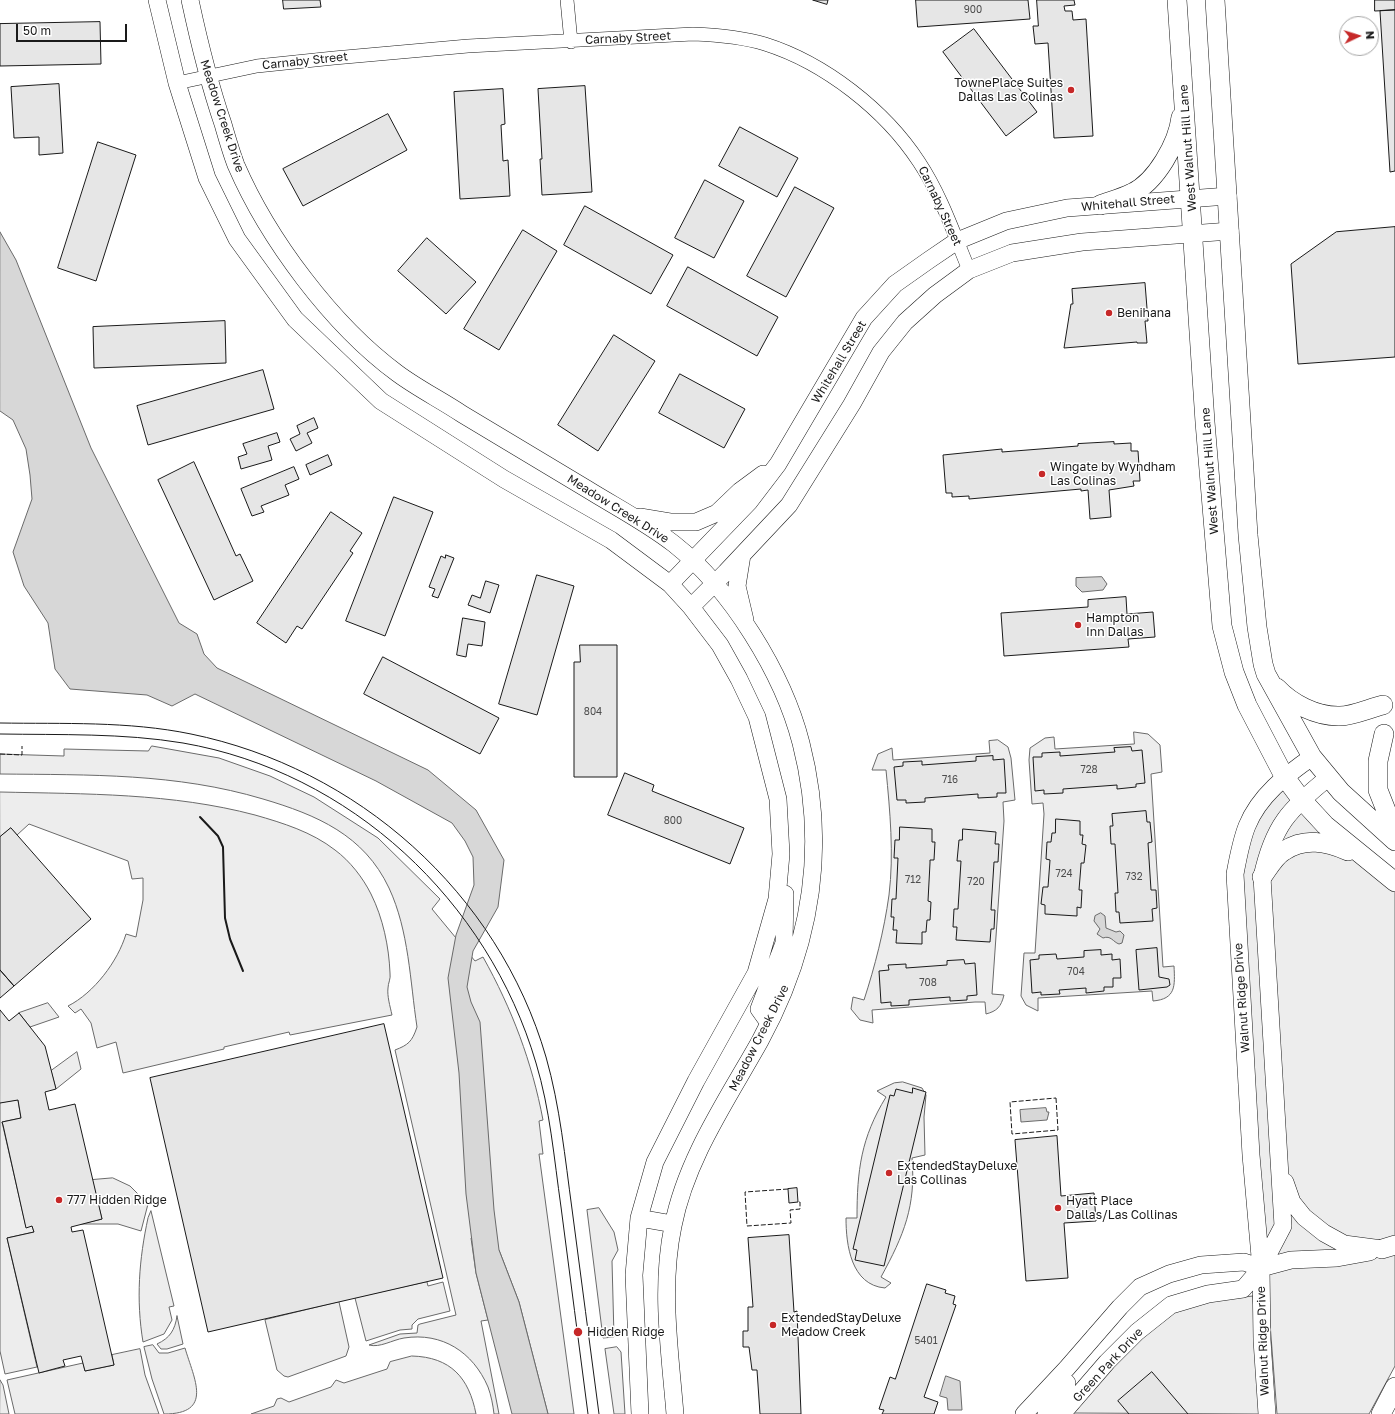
<!DOCTYPE html>
<style>
body{margin:0}
#map{position:relative;width:1395px;height:1414px;overflow:hidden;background:#fff;font-family:"Golos Text",sans-serif}
canvas{display:block}
.north{position:absolute;left:1339px;top:16px;width:40px;height:40px;box-sizing:border-box;background:#fff;border:1px solid #a3a3a3;border-radius:50%;rotate:86deg;font-size:11px;font-weight:700;line-height:16px;text-align:center;color:#1a1a1a}
.north::after{content:'';display:block;margin:auto;width:14px;height:18px;background:#c62828;clip-path:polygon(50% 0,100% 100%,50% 72%,0 100%)}
.scale{position:absolute;left:16px;top:24px;width:111px;height:18px;box-sizing:border-box;border:2px solid #1a1a1a;border-top:0;padding-left:5px;font-size:12px;line-height:14px;white-space:nowrap;color:#1a1a1a;-webkit-text-stroke:3px #fff;paint-order:stroke}
</style>
<div id="map">
<canvas width="1395" height="1414"></canvas>
<div class="north">N</div>
<div class="scale">50 m</div>
</div>
<script>
const ctx = document.querySelector('canvas').getContext('2d');
ctx.lineJoin = 'round';
function fill(path, color) { ctx.fillStyle = color; ctx.fill(path, 'evenodd'); }
function strokePath(path, color, width, dash) { ctx.strokeStyle = color; ctx.lineWidth = width; ctx.lineCap = dash ? 'butt' : 'round'; ctx.setLineDash(dash || []); ctx.stroke(path); }
function write(font, color, halo, rows, align = 'center') {
  ctx.font = font + ' "Golos Text",sans-serif'; ctx.lineWidth = 3; ctx.setLineDash([]); ctx.textBaseline = 'middle'; ctx.strokeStyle = halo; ctx.fillStyle = color; for (const [text, x, y, turn = 0] of rows) {
    ctx.save(); ctx.translate(x, y); ctx.rotate((+turn || 0) * Math.PI / 180); ctx.textAlign = isNaN(turn) ? turn : align; if (halo) ctx.strokeText(text, 0, 0); ctx.fillText(text, 0, 0); ctx.restore();
  }
}
const green = new Path2D(`
 M 1134,732 L 1148,734 L 1160,745 L 1162,772 L 1151,774 L 1163,967 L 1174,966 C 1175,986 1176,999 1153,1001 L 1152,991 L 1038,998 L 1038,1011 L 1026,1005 L 1021,996 L 1024,953 L 1035,953 L 1044,814 L 1043,803 L 1032,804 L 1029,760 L 1030,748 L 1045,738 L 1054,737 L 1055,749 L 1134,744 Z
 M 998,740 L 1008,747 L 1011,758 L 1015,800 L 1003,802 L 1004,821 L 992,994 L 1004,995 C 1001,1007 997,1011 986,1014 L 985,1002 L 975,1002 L 872,1010 L 873,1023 L 860,1020 L 851,1009 L 853,997 L 864,1000 C 875,966 884,931 889,895 C 894,854 890,811 886,770 L 872,770 L 878,754 L 892,748 L 893,760 L 990,753 L 989,741 Z
 M 152,746 L 219,758 L 270,776 L 314,797 L 378,838 L 440,899 L 432,909 L 475,961 L 483,957 C 512,1009 532,1062 543,1120 L 539,1121 L 543,1154 L 539,1154 L 574,1414 L 548,1414 L 519,1302 L 499,1250 L 471,1238 L 476,1273 L 488,1320 L 481,1321 L 499,1414 L 494,1414 C 493,1405 491,1395 488,1387 C 473,1352 442,1332 404,1338 C 392,1340 380,1348 369,1345 L 400,1334 L 417,1333 L 418,1325 L 420,1324 L 456,1315 L 395,1050 C 408,1045 412,1042 417,1027 C 410,981 409,931 389,888 C 364,835 317,815 263,799 C 176,773 90,775 0,774 L 0,754 L 64,756 L 64,749 L 148,751 Z
 M 1284,782 L 1395,884 L 1395,1366 L 1369,1414 L 1277,1414 L 1236,883 L 1253,824 Z
 M 0,792 C 86,794 172,793 255,815 C 283,823 312,832 335,850 C 350,861 363,878 371,894 C 383,918 389,947 390,973 C 391,979 388,983 388,988 C 387,996 390,1006 392,1015 L 290,1035 L 289,1032 L 224,1047 L 224,1049 L 123,1073 L 116,1042 L 97,1048 L 91,1023 L 81,1009 L 75,1013 L 68,1006 C 94,993 118,961 126,934 L 136,937 L 143,900 L 143,878 L 132,879 L 128,861 L 29,824 L 17,835 L 11,828 L 0,837 Z
 M 48,1003 L 59,1017 L 30,1027 L 19,1013 Z
 M 77,1052 L 81,1069 L 56,1089 L 51,1071 Z
 M 903,1082 L 922,1088 L 926,1095 L 924,1117 L 925,1155 L 912,1158 C 916,1206 904,1235 881,1277 L 891,1283 L 885,1288 C 851,1285 846,1245 846,1218 L 857,1218 C 857,1170 861,1138 886,1097 L 877,1091 L 894,1083 Z
 M 18,1100 L 21,1118 L 2,1122 L 26,1227 L 32,1226 L 34,1232 L 7,1238 L 37,1367 L 5,1374 L 0,1351 L 0,1103 Z
 M 113,1178 L 130,1186 L 148,1204 L 141,1231 L 118,1224 L 81,1224 L 102,1219 L 92,1180 Z
 M 599,1208 L 614,1232 L 618,1250 L 612,1261 L 614,1337 L 603,1338 L 587,1210 Z
 M 151,1211 L 174,1306 L 169,1307 L 172,1320 L 164,1334 L 143,1342 C 136,1300 139,1259 148,1218 Z
 M 427,1282 L 428,1286 L 443,1282 L 450,1311 L 418,1319 L 412,1325 L 412,1329 L 400,1330 L 366,1341 L 355,1298 Z
 M 1253,1296 L 1260,1414 L 1074,1413 C 1101,1381 1138,1330 1175,1311 C 1195,1301 1230,1299 1253,1296 Z
 M 339,1302 L 349,1347 L 346,1356 L 288,1377 L 284,1376 L 277,1370 L 265,1320 Z
 M 177,1316 L 183,1344 L 167,1349 L 161,1349 L 157,1344 C 170,1338 175,1330 177,1316 Z
 M 153,1345 L 159,1353 L 168,1353 L 185,1348 C 194,1379 214,1414 164,1414 L 152,1379 L 144,1347 Z
 M 617,1347 L 621,1352 L 625,1414 L 614,1414 L 605,1349 Z
 M 140,1349 L 145,1375 L 159,1414 L 15,1414 L 7,1380 L 83,1363 L 85,1371 L 114,1365 L 112,1355 Z
 M 412,1356 C 451,1357 469,1378 476,1414 L 251,1414 L 274,1406 L 277,1399 L 281,1398 L 289,1402 L 331,1387 L 336,1380 L 344,1383 L 387,1369 L 390,1362 Z
 M 0,1380 L 3,1385 L 9,1414 L 0,1414 Z`);
const water = new Path2D(`
 M 0,232 L 16,260 L 91,448 L 179,623 L 197,634 L 204,654 L 217,668 L 428,770 L 476,810 L 504,860 L 498,907 L 473,951 L 467,987 L 471,1002 L 480,1022 L 494,1210 L 499,1250 L 519,1302 L 548,1414 L 512,1414 L 476,1273 L 466,1194 L 459,1073 L 448,978 L 456,935 L 474,885 L 473,857 L 465,841 L 452,823 L 376,781 L 195,694 L 172,706 L 147,695 L 70,689 L 55,669 L 48,623 L 24,586 L 13,552 L 32,499 L 30,475 L 26,449 L 13,420 L 0,411 Z
 M 1102,577 L 1107,584 L 1103,590 L 1082,592 L 1076,586 L 1076,578 Z
 M 1101,913 L 1105,916 L 1106,928 L 1116,932 L 1120,931 L 1124,935 L 1122,943 L 1119,944 C 1113,942 1111,935 1103,938 L 1097,934 L 1100,929 L 1094,921 L 1095,916 Z
 M 1046,1108 L 1047,1112 L 1049,1112 L 1047,1120 L 1021,1122 L 1020,1110 Z
 M 946,1376 L 960,1381 L 962,1410 L 948,1410 L 947,1398 L 940,1396 Z`);
const building = new Path2D(`
 M 283,0 L 320,0 L 321,7 L 284,9 Z
 M 813,0 L 828,0 L 827,4 Z
 M 916,0 L 1028,0 L 1030,19 L 918,27 Z
 M 1037,0 L 1074,0 L 1075,5 L 1064,6 L 1065,11 L 1072,11 L 1073,20 L 1086,19 L 1093,136 L 1054,138 L 1048,43 L 1035,44 L 1033,26 L 1038,26 Z
 M 1375,0 L 1395,0 L 1395,10 L 1375,11 Z
 M 1395,10 L 1395,171 L 1390,172 L 1380,11 Z
 M 100,22 L 101,64 L 0,66 L 0,24 Z
 M 974,29 L 1037,112 L 1006,136 L 943,52 Z
 M 59,84 L 63,153 L 39,155 L 39,137 L 14,138 L 11,87 Z
 M 585,86 L 592,192 L 542,195 L 540,159 L 542,159 L 538,89 Z
 M 503,89 L 505,124 L 501,125 L 503,161 L 508,160 L 510,196 L 460,199 L 454,92 Z
 M 388,114 L 407,150 L 303,206 L 283,169 Z
 M 740,127 L 798,158 L 777,197 L 719,166 Z
 M 98,142 L 136,155 L 96,281 L 58,268 Z
 M 705,180 L 744,201 L 714,258 L 675,238 Z
 M 795,187 L 834,208 L 786,297 L 747,276 Z
 M 585,206 L 673,255 L 651,294 L 564,245 Z
 M 1395,227 L 1395,357 L 1298,364 L 1291,264 L 1336,232 Z
 M 523,230 L 557,251 L 499,350 L 464,329 Z
 M 427,238 L 476,282 L 446,314 L 398,271 Z
 M 688,267 L 778,317 L 757,356 L 667,306 Z
 M 1145,283 L 1148,321 L 1145,321 L 1147,343 L 1137,343 L 1137,342 L 1064,348 L 1071,304 L 1073,304 L 1072,289 Z
 M 225,321 L 226,363 L 94,368 L 93,327 Z
 M 614,335 L 655,361 L 598,451 L 558,425 Z
 M 263,370 L 274,409 L 148,445 L 137,406 Z
 M 680,374 L 745,409 L 724,448 L 659,413 Z
 M 314,418 L 318,428 L 307,433 L 312,443 L 296,451 L 290,439 L 300,434 L 297,426 Z
 M 277,433 L 280,442 L 268,446 L 272,460 L 241,469 L 238,457 L 247,454 L 243,444 Z
 M 1114,442 L 1114,444 L 1131,443 L 1131,451 L 1138,451 L 1140,481 L 1133,481 L 1134,486 L 1109,490 L 1111,517 L 1090,519 L 1088,490 L 1081,491 L 1081,489 L 969,499 L 969,496 L 952,497 L 952,493 L 946,493 L 943,455 L 1002,449 L 1002,452 L 1078,446 L 1078,444 Z
 M 328,455 L 332,465 L 310,475 L 306,465 Z
 M 194,462 L 236,556 L 240,554 L 253,581 L 214,600 L 158,480 Z
 M 294,467 L 299,479 L 285,485 L 289,495 L 261,506 L 264,512 L 252,516 L 241,489 Z
 M 394,497 L 433,512 L 385,636 L 346,621 Z
 M 331,512 L 362,533 L 350,551 L 353,553 L 302,629 L 297,626 L 286,643 L 257,623 Z
 M 446,555 L 454,558 L 438,598 L 432,596 L 435,589 L 429,587 L 441,556 L 445,558 Z
 M 537,575 L 574,586 L 537,715 L 499,704 Z
 M 486,581 L 499,585 L 490,613 L 468,605 L 472,595 L 480,598 Z
 M 1126,597 L 1127,614 L 1153,612 L 1155,637 L 1128,639 L 1129,647 L 1004,656 L 1001,613 L 1088,607 L 1088,600 Z
 M 463,618 L 485,622 L 482,646 L 468,644 L 466,657 L 457,655 Z
 M 580,645 L 617,645 L 617,777 L 574,777 L 574,662 L 580,662 Z
 M 383,657 L 499,718 L 480,754 L 364,694 Z
 M 1131,747 L 1132,751 L 1142,750 L 1145,783 L 1136,784 L 1136,787 L 1117,789 L 1117,785 L 1063,789 L 1063,793 L 1044,794 L 1044,790 L 1035,791 L 1033,757 L 1042,757 L 1042,753 L 1060,752 L 1060,756 L 1115,752 L 1114,748 Z
 M 993,756 L 993,760 L 1004,759 L 1006,793 L 997,793 L 997,797 L 978,798 L 978,794 L 925,798 L 925,802 L 906,803 L 906,800 L 897,800 L 894,767 L 903,766 L 903,762 L 922,761 L 922,765 L 976,761 L 976,757 Z
 M 625,773 L 654,785 L 652,791 L 744,828 L 730,864 L 608,815 Z
 M 1146,811 L 1147,822 L 1150,822 L 1152,842 L 1148,843 L 1151,890 L 1156,890 L 1157,908 L 1152,909 L 1153,921 L 1120,923 L 1119,912 L 1116,912 L 1115,893 L 1118,893 L 1115,844 L 1111,844 L 1110,826 L 1113,826 L 1112,814 Z
 M 1056,819 L 1080,821 L 1080,835 L 1083,835 L 1082,844 L 1086,845 L 1084,863 L 1081,863 L 1081,865 L 1079,890 L 1082,890 L 1081,908 L 1077,907 L 1077,916 L 1045,914 L 1045,905 L 1041,904 L 1043,887 L 1048,887 L 1050,860 L 1046,859 L 1047,842 L 1051,842 L 1052,833 L 1055,833 Z
 M 900,827 L 932,829 L 932,842 L 935,842 L 934,860 L 930,860 L 930,863 L 928,901 L 931,902 L 930,920 L 927,920 L 926,932 L 922,932 L 922,944 L 896,943 L 897,930 L 893,930 L 894,917 L 891,917 L 892,899 L 896,899 L 898,858 L 894,858 L 895,840 L 899,840 Z
 M 11,828 L 91,919 L 14,986 L 0,970 L 0,837 Z
 M 963,829 L 996,832 L 995,844 L 999,844 L 998,862 L 994,862 L 991,910 L 995,910 L 994,929 L 991,929 L 990,942 L 956,940 L 957,927 L 953,927 L 954,909 L 958,909 L 961,861 L 957,861 L 959,840 L 962,840 Z
 M 1157,948 L 1159,977 L 1169,979 L 1170,985 L 1167,987 L 1139,990 L 1136,950 Z
 M 1101,950 L 1101,955 L 1112,954 L 1112,960 L 1120,959 L 1121,978 L 1113,978 L 1113,987 L 1104,987 L 1104,991 L 1086,993 L 1086,988 L 1059,990 L 1060,994 L 1041,995 L 1041,992 L 1032,993 L 1030,960 L 1039,959 L 1039,955 L 1056,954 L 1057,959 L 1084,957 L 1084,951 Z
 M 964,960 L 965,964 L 975,963 L 977,995 L 967,996 L 967,1000 L 950,1001 L 950,997 L 909,1000 L 909,1005 L 891,1006 L 891,1002 L 881,1003 L 879,971 L 889,970 L 888,965 L 906,964 L 906,968 L 947,965 L 947,961 Z
 M 0,970 L 14,986 L 0,998 Z
 M 0,1010 L 9,1021 L 19,1013 L 45,1046 L 56,1089 L 45,1092 L 49,1110 L 75,1104 L 102,1219 L 71,1227 L 72,1232 L 83,1230 L 114,1365 L 85,1371 L 81,1356 L 63,1360 L 65,1366 L 39,1373 L 7,1238 L 34,1232 L 32,1226 L 26,1228 L 3,1125 L 2,1122 L 21,1118 L 18,1100 L 0,1103 Z
 M 384,1024 L 443,1278 L 208,1332 L 150,1078 Z
 M 913,1088 L 926,1092 L 884,1266 L 855,1260 L 857,1250 L 853,1249 L 890,1095 L 894,1096 L 896,1089 L 912,1093 Z
 M 1057,1136 L 1061,1196 L 1094,1193 L 1096,1221 L 1064,1223 L 1068,1278 L 1026,1281 L 1015,1140 Z
 M 797,1188 L 798,1202 L 789,1203 L 788,1189 Z
 M 789,1235 L 794,1312 L 797,1311 L 801,1414 L 760,1414 L 757,1370 L 752,1370 L 749,1347 L 743,1347 L 743,1331 L 748,1331 L 748,1307 L 753,1307 L 748,1238 Z
 M 927,1284 L 946,1290 L 945,1293 L 955,1296 L 953,1304 L 956,1305 L 924,1397 L 938,1402 L 934,1414 L 882,1414 L 884,1410 L 879,1409 L 890,1377 L 895,1379 Z
 M 1152,1372 L 1188,1414 L 1129,1414 L 1118,1401 Z`);
const minor = new Path2D(`
 M 567,0 L 571,42
 M 177,83 L 257,66 L 334,58 L 468,46 L 693,34 C 718,35 742,37 765,44 C 825,63 885,110 919,162 C 941,195 954,234 969,270`);
const tertiary = new Path2D(`
 M 157,0 L 177,83 L 207,178 L 237,239 L 295,319 L 381,401 L 504,479 L 611,540 L 670,584 L 691,607 L 720,645 L 739,679 L 757,717 L 778,799 L 781,854 L 777,899 L 756,973 L 696,1081 L 655,1162 L 639,1218 L 634,1275 L 640,1414
 M 190,0 C 199,42 209,83 223,124 C 227,138 231,152 236,165 C 268,239 332,325 397,373 C 417,388 441,400 462,414 C 504,439 545,464 587,489 C 616,507 647,523 674,544 C 731,589 783,673 801,743 C 828,848 811,947 760,1041 C 727,1100 686,1159 673,1226 C 660,1288 670,1352 675,1414
 M 640,517 L 670,522 L 696,522 L 717,513 L 740,491 L 763,474
 M 742,555 L 737,586 L 745,620
 M 670,584 L 749,502 L 778,464 L 864,318 L 895,284 L 929,260 L 957,241 L 1006,221 L 1067,208 L 1228,196
 M 691,607 L 726,572 L 789,505 L 852,404 L 881,352 L 905,322 L 935,295 L 969,270 L 1012,253 L 1082,242 L 1230,231
 M 769,1023 L 759,1009 L 784,943 L 785,894
 M 1285,1182 L 1292,1202 L 1304,1217 L 1324,1233 L 1344,1244 L 1382,1249
 M 639,1218 L 673,1224
 M 1261,1268 L 1291,1260 L 1337,1258 L 1370,1252
 M 1024,1414 L 1067,1368 L 1120,1307 L 1140,1287 L 1169,1274 L 1201,1265 L 1244,1262 L 1261,1268
 M 1046,1414 L 1055,1397 L 1067,1383
 M 1062,1414 L 1107,1362 L 1137,1332 L 1171,1305 L 1208,1294 L 1243,1289 L 1261,1268 L 1283,1226 L 1262,877 C 1273,826 1289,809 1329,777
 M 1267,1414 L 1262,1340 L 1261,1268 L 1251,1155 L 1235,874 C 1238,858 1241,841 1247,826 C 1259,796 1286,775 1312,757`);
const secondary = new Path2D(`
 M 1177,0 L 1205,422 L 1222,626 L 1234,672 L 1247,705 L 1284,776 L 1301,799 L 1325,825 L 1395,882
 M 1215,0 L 1248,535 L 1257,627 L 1263,664 L 1266,674 L 1312,757 L 1341,792 L 1395,841
 M 1100,205 C 1111,201 1122,198 1132,193 C 1156,182 1178,143 1181,117
 M 1277,688 C 1292,704 1316,716 1338,716 C 1350,717 1370,708 1383,705
 M 1384,734 L 1378,761 L 1378,790 L 1395,833
 M 1262,877 C 1268,869 1275,856 1284,851 C 1305,837 1327,842 1348,851
 M 1382,1249 L 1395,1245
 M 1381,1414 L 1395,1387`);
const tram = new Path2D(`
 M 0,723 C 63,724 128,721 191,734 C 357,768 498,892 546,1057 C 560,1106 565,1158 572,1209 C 581,1277 590,1346 599,1414
 M 0,734 C 61,735 123,733 183,743 C 350,772 488,900 536,1063 C 550,1109 554,1158 561,1207 C 570,1276 579,1345 588,1414`);
const fence = new Path2D(`
 M 0,754 L 22,755 L 22,746
 M 1056,1098 L 1058,1130 L 1012,1134 L 1010,1102 Z
 M 788,1189 L 745,1192 L 747,1226 L 791,1223 L 790,1210 L 800,1209 L 800,1202 L 798,1202`);
const wall = new Path2D(`
 M 200,817 L 218,836 L 223,847 L 225,918 L 230,939 L 243,971`);
const markers = [
 [1071,90,4,"#c62828"],
 [1109,313,4,"#c62828"],
 [1042,474,4,"#c62828"],
 [1078,625,4,"#c62828"],
 [889,1173,4,"#c62828"],
 [59,1200,4,"#c62828"],
 [1058,1208,4,"#c62828"],
 [773,1325,4,"#c62828"],
 [578,1332,5,"#c62828"]
];
const numberNames = [
 ["900",973,10],
 ["804",593,712],
 ["728",1089,770],
 ["716",950,780],
 ["800",673,821],
 ["724",1064,874],
 ["732",1134,877],
 ["712",913,880],
 ["720",976,882],
 ["704",1076,972],
 ["708",928,983],
 ["5401",926,1341]
];
const streetNames = [
 ["Carnaby Street",628,38,-3],
 ["Carnaby Street",305,61,-6],
 ["Meadow Creek Drive",222,116,72],
 ["West Walnut Hill Lane",1188,148,-94],
 ["Whitehall Street",1128,203,-5],
 ["Carnaby Street",940,206,65],
 ["Whitehall Street",839,362,-59],
 ["West Walnut Hill Lane",1210,471,-94],
 ["Meadow Creek Drive",618,509,32],
 ["Walnut Ridge Drive",1242,998,-94],
 ["Meadow Creek Drive",759,1038,-63],
 ["Walnut Ridge Drive",1263,1341,-92],
 ["Green Park Drive",1108,1365,-47]
];
const poiNames = [
 ["TownePlace Suites",1063,83,"right"],
 ["Dallas Las Colinas",1063,97,"right"],
 ["Benihana",1117,313],
 ["Wingate by Wyndham",1050,467],
 ["Las Colinas",1050,481],
 ["Hampton",1086,618],
 ["Inn Dallas",1086,632],
 ["ExtendedStayDeluxe",897,1166],
 ["Las Collinas",897,1180],
 ["777 Hidden Ridge",67,1200],
 ["Hyatt Place",1066,1201],
 ["Dallas/Las Collinas",1066,1215],
 ["ExtendedStayDeluxe",781,1318],
 ["Meadow Creek",781,1332],
 ["Hidden Ridge",587,1332]
];
fill(green, '#ededed');
strokePath(green, '#6a6a6a', 1);
fill(water, '#d7d7d7');
strokePath(water, '#6a6a6a', 1);
fill(building, '#e6e6e6');
strokePath(building, '#1a1a1a', 1);
strokePath(minor, '#1a1a1a', 14);
strokePath(tertiary, '#1a1a1a', 18);
strokePath(secondary, '#1a1a1a', 20);
strokePath(minor, '#fff', 13);
strokePath(tertiary, '#fff', 17);
strokePath(secondary, '#fff', 19);
strokePath(tram, '#1a1a1a', 1);
strokePath(fence, '#1a1a1a', 1, [5, 2]);
strokePath(wall, '#1a1a1a', 2);
for (const [x, y, r, color] of markers) { const dot = new Path2D(); dot.arc(x, y, r, 0, 2 * Math.PI); ctx.fillStyle = color; ctx.fill(dot); strokePath(dot, '#fff', 1.5); }
write('10px', '#4d4d4d', null, numberNames);
write('12px', '#1a1a1a', '#fff', streetNames);
write('12px', '#1a1a1a', '#fff', poiNames, 'left');
</script>
